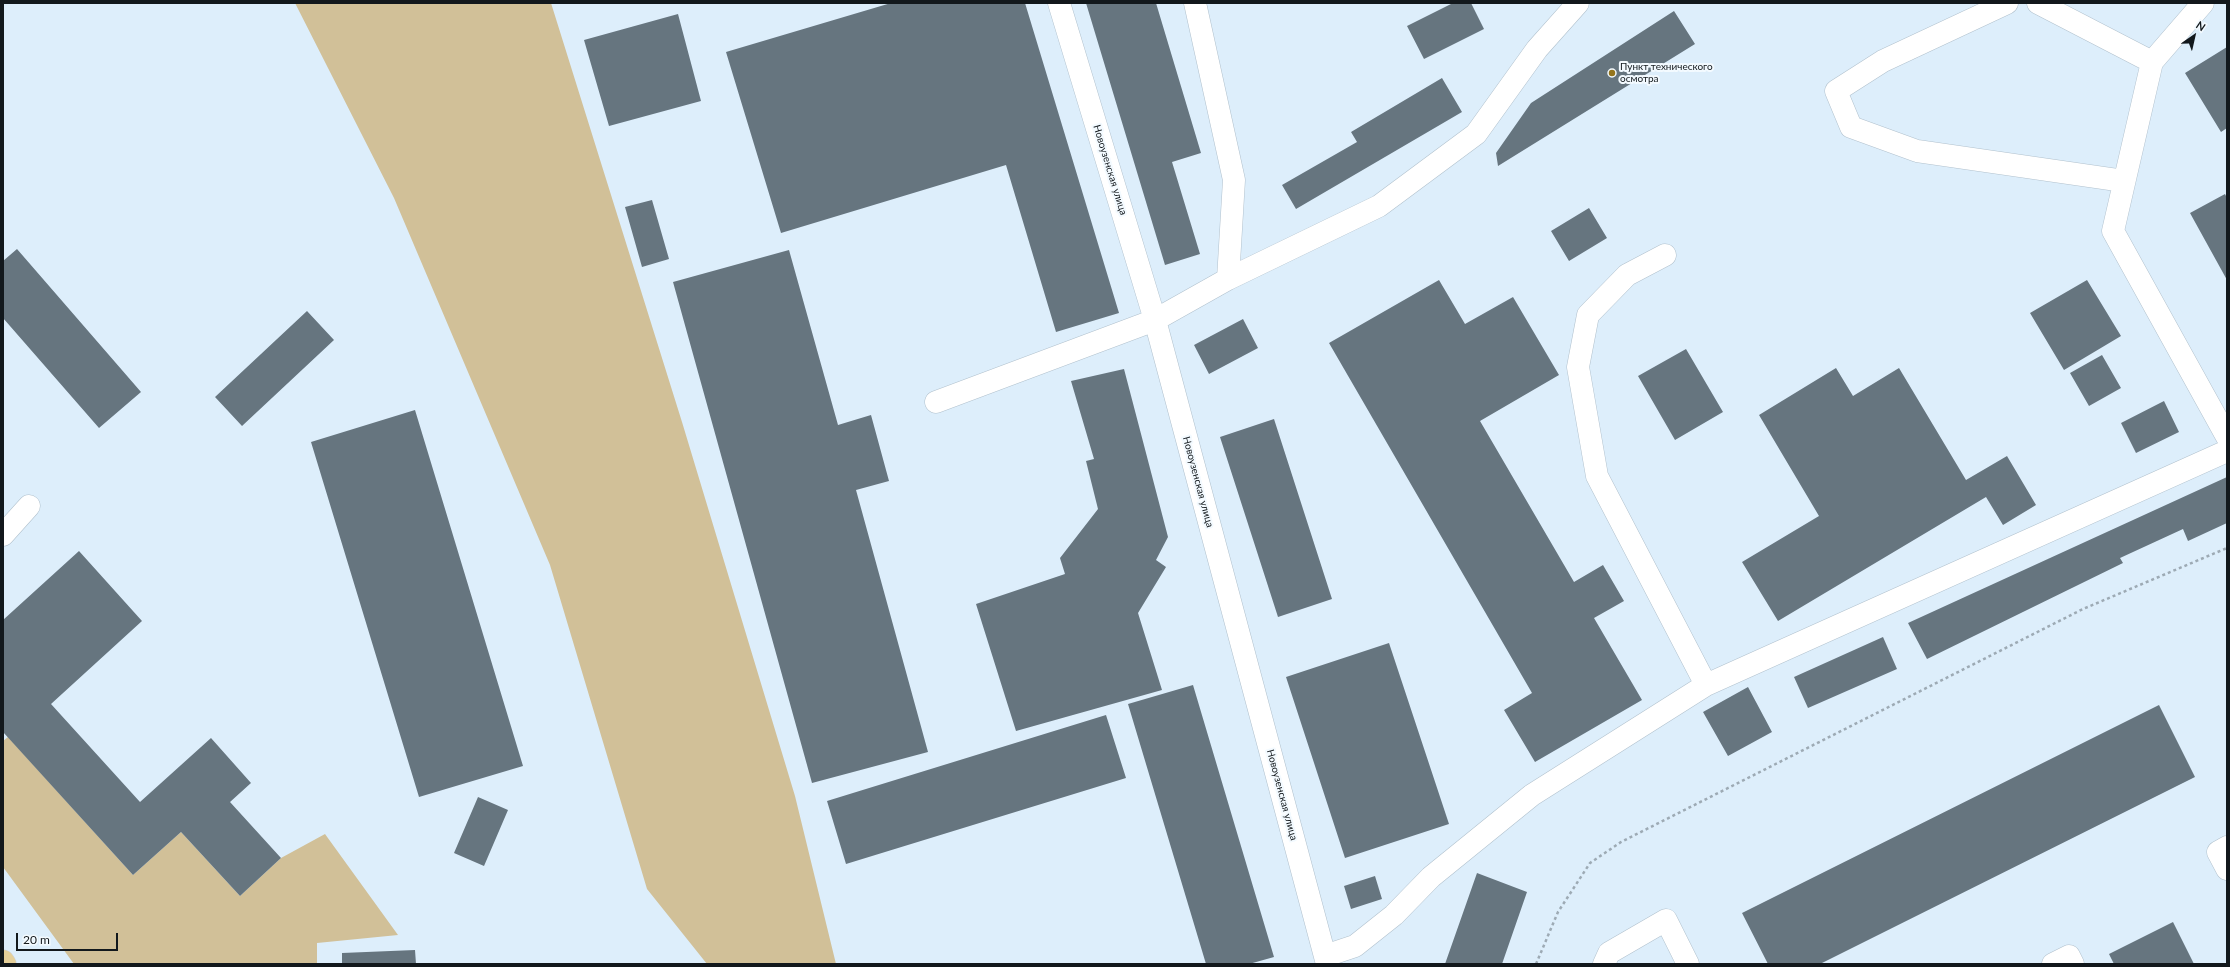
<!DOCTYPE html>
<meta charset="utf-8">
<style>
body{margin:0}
#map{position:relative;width:2230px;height:967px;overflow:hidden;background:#ddeefb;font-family:Lato,sans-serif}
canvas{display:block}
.frame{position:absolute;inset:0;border:4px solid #12181c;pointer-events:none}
.north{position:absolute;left:2174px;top:16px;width:40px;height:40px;-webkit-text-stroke:3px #f3faff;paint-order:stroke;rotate:34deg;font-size:11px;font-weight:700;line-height:16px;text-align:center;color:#12181c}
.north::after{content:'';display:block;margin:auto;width:14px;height:18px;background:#12181c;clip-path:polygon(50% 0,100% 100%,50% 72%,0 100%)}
.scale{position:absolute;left:16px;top:933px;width:102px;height:18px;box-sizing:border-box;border:2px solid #12181c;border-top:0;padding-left:5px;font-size:12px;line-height:14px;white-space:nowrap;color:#12181c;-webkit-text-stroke:3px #f3faff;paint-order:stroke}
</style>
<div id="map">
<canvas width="2230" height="967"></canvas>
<div class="frame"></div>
<div class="north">N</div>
<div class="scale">20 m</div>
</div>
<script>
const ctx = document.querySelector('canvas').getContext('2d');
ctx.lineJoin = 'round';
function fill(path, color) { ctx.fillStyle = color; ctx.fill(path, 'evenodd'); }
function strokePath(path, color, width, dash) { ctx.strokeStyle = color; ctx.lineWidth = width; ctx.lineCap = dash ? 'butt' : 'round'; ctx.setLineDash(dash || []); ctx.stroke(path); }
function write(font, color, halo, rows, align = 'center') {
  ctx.font = font + ' Lato,sans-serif'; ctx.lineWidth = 4; ctx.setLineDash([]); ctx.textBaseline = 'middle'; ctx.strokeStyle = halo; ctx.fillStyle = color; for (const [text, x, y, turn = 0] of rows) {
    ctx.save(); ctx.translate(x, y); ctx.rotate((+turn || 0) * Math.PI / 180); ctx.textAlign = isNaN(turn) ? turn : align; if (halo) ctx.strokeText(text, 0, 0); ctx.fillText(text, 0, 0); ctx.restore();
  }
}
const green = new Path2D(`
 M 295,3 L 551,3 L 682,422 L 795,796 L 836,964 L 707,964 L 647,889 L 550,565 L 394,198 Z
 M 8,737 L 133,875 L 181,832 L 240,896 L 281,858 L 325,834 L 398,935 L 317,943 L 317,964 L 74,964 L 3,867 L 3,741 Z`);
const building = new Path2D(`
 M 891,3 L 1025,3 L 1119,313 L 1056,332 L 1006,165 L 781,233 L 726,52 Z
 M 1086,3 L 1156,3 L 1201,153 L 1172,162 L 1200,254 L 1165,265 Z
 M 1453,3 L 1471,3 L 1484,29 L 1424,59 L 1407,26 Z
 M 1674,11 L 1695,44 L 1498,166 L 1496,153 L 1531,103 Z
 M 678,14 L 701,101 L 609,126 L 584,40 Z
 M 2227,47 L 2227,128 L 2221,132 L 2185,73 Z
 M 1442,78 L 1462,112 L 1296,209 L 1282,185 L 1357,142 L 1351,132 Z
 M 2225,194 L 2227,198 L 2227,280 L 2190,213 Z
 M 652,200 L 669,259 L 642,267 L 625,207 Z
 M 1589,208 L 1607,238 L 1569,261 L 1551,231 Z
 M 17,249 L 141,392 L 99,428 L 3,318 L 3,261 Z
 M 789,250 L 838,425 L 871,415 L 889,481 L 856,490 L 928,752 L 812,783 L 673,282 Z
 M 1439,280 L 1465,324 L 1513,297 L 1559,375 L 1480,421 L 1574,582 L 1603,565 L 1624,601 L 1594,618 L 1642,700 L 1535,762 L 1504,710 L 1532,693 L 1329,343 Z
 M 2087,280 L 2121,336 L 2064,370 L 2030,313 Z
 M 307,311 L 334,340 L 242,426 L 215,397 Z
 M 1243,319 L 1258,348 L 1209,374 L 1194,345 Z
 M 1686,349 L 1723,412 L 1675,440 L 1638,376 Z
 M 2102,355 L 2121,388 L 2089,406 L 2070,373 Z
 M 1836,368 L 1853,396 L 1899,368 L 1966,480 L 2007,456 L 2036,505 L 2003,525 L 1986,497 L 1778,621 L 1742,562 L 1819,516 L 1759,415 Z
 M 1124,369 L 1168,537 L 1156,560 L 1166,567 L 1138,613 L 1162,690 L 1016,731 L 976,604 L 1065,574 L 1060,558 L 1098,509 L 1086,461 L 1094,459 L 1071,381 Z
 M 2164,401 L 2179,432 L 2136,453 L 2121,423 Z
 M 415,410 L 523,766 L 419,797 L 311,442 Z
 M 1274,419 L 1332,599 L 1278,617 L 1220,437 Z
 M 2227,477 L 2227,523 L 2188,541 L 2183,529 L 2120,558 L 2123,563 L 1927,659 L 1908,623 Z
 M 79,551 L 142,621 L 51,704 L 140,802 L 211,738 L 251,783 L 230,802 L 281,858 L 240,896 L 181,832 L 133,875 L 3,732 L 3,620 Z
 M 1883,637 L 1897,669 L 1808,708 L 1794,677 Z
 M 1389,643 L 1449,824 L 1345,858 L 1286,677 Z
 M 1193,685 L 1274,957 L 1249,964 L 1206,964 L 1128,704 Z
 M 1748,687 L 1772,732 L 1728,756 L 1703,712 Z
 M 2159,705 L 2195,777 L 1820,964 L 1768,964 L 1742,913 Z
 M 1106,715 L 1126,778 L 846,864 L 827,801 Z
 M 478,797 L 508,810 L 484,866 L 454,853 Z
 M 1477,873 L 1527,892 L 1502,964 L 1445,964 Z
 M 1375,876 L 1382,899 L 1351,909 L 1344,886 Z
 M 2173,922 L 2194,964 L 2114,964 L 2109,954 Z
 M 415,950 L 416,964 L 342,964 L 342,953 Z`);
const path = new Path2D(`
 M 1536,964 L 1558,912 L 1590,863 L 1621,842 L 2083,609 L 2227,548`);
const minor = new Path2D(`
 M 1059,3 L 1155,320 L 1327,964
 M 2007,3 L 1883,61 L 1836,91 L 1851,127 L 1917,151 L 2124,181
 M 2038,3 L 2152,62
 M 2203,3 L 2152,62 L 2113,231 L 2227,437
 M 1665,255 L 1627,275 L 1588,315 L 1578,367 L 1597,476 L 1706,685
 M 1228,279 L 1379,206 L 1476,134 L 1537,49 L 1578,3
 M 936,402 L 1155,320 L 1228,279 L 1234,180 L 1195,3
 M 3,535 L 29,506
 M 2227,847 L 2218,852 L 2227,869
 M 1325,956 L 1355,946 L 1394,915 L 1431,877 L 1532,795 L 1706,685 L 2227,451
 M 1604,964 L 1609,953 L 1666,920 L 1688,964
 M 2053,964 L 2069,956 L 2073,964`);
const major = new Path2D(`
 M 3,961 L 5,964`);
const markers = [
 [1612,73,4,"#95751d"]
];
const poiNames = [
 ["Пункт технического",1620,67],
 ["осмотра",1620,79]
];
const streetNames = [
 ["Новоузенская улица",1110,170,73],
 ["Новоузенская улица",1198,482,75],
 ["Новоузенская улица",1282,795,75]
];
fill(green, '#d1c098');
fill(building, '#66757f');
strokePath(minor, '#b1c1cd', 23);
strokePath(major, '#d0d1d2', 23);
strokePath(path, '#9daab4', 2.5, [3, 3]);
strokePath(minor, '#fff', 22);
strokePath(major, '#e5d09a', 22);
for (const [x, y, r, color] of markers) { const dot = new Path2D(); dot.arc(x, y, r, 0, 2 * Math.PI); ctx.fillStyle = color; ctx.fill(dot); strokePath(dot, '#f3faff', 1.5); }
write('10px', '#12181c', '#f3faff', poiNames, 'left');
write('10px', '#12181c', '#f3faff', streetNames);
</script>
